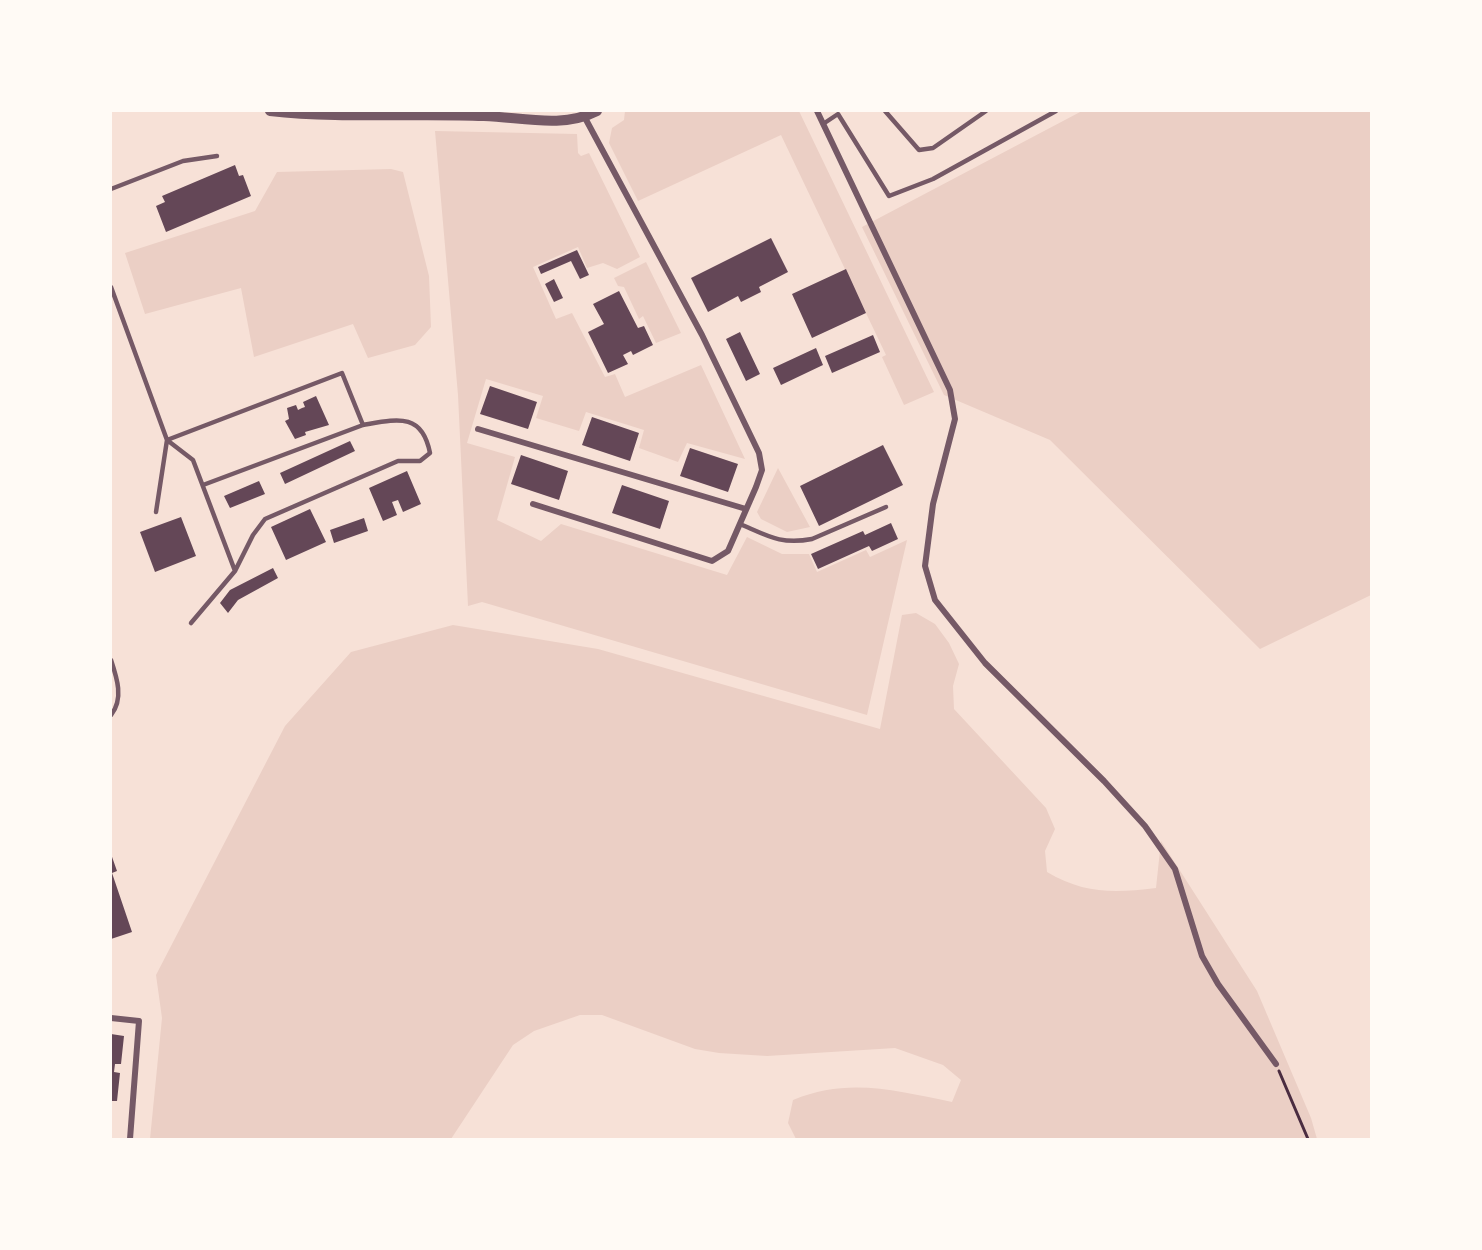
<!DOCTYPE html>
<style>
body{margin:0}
#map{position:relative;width:1482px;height:1250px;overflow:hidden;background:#f7e1d7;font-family:Literata,serif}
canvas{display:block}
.frame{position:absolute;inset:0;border:112px solid #fffaf5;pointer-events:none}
</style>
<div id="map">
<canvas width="1482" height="1250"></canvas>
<div class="frame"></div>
</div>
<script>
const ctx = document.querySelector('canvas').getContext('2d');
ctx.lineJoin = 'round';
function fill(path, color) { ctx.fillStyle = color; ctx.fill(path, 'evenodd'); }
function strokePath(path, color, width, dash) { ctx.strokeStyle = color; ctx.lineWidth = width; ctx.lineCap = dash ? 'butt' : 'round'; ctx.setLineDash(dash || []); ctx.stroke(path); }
const green = new Path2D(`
 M 625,111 L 799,111 L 934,392 L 904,405 L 882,357 L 886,355 L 781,135 L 638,201 L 609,143 L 612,128 L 624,120 Z
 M 1082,111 L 1371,111 L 1371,595 L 1260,649 L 1050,440 L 944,395 L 862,227 Z
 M 435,131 L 577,134 L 578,153 L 581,156 L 589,153 L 640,257 L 617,269 L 603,263 L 587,268 L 578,247 L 533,267 L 556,319 L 572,313 L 605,377 L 615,374 L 625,397 L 701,365 L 745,459 L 687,443 L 678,462 L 639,448 L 644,430 L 586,412 L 579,431 L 536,418 L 543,396 L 486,379 L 467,443 L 515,457 L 497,520 L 541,541 L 561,524 L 727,575 L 747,537 L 782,554 L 809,554 L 817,572 L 866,550 L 870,557 L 907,540 L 867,715 L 482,602 L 468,606 L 458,395 Z
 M 391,169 L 403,172 L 429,276 L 431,327 L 415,345 L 368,358 L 353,324 L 254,357 L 241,288 L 145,314 L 125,253 L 255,211 L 277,172 Z
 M 646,262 L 681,333 L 656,343 L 643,316 L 639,319 L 624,287 L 618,286 L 614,278 Z
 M 778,468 L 810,527 L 787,532 L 761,519 L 757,512 Z
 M 916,613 L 935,624 L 949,643 L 959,664 L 953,686 L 954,709 L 1046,808 L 1055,829 L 1045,851 L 1047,872 C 1084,894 1114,893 1156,888 L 1161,841 L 1257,991 L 1311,1118 L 1317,1139 L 796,1139 L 788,1123 L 793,1100 C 849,1077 896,1091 952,1102 L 961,1080 L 943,1065 L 895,1048 L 767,1056 L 719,1053 L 695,1049 L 602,1015 L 580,1015 L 534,1031 L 513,1045 L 451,1139 L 150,1139 L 162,1018 L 156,975 L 285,726 L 351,652 L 453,625 L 598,649 L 880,729 L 902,615 Z`);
const building = new Path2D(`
 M 235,165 L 239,176 L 243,175 L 251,196 L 166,232 L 156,206 L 165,202 L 162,196 Z
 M 771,238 L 788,272 L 759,287 L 761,292 L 741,302 L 738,296 L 708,312 L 691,278 Z
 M 577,250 L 589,275 L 580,279 L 571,261 L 541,274 L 538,267 Z
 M 846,269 L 866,313 L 812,338 L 792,294 Z
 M 554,279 L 563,298 L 554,302 L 545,284 Z
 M 619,291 L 638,328 L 644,326 L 653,345 L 633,355 L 631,351 L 623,355 L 628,364 L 608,373 L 588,332 L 604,324 L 593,304 Z
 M 740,332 L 760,374 L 746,381 L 726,339 Z
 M 873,335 L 880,352 L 832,373 L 825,356 Z
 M 816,348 L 823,365 L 781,385 L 773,368 Z
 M 490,386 L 537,402 L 528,429 L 480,414 Z
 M 316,396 L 329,425 L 305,432 L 306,435 L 295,439 L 285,421 L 289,419 L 287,408 L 296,405 L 298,410 L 302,408 L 305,407 L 303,402 Z
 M 592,417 L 639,433 L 630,461 L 582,445 Z
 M 350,441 L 355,451 L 285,484 L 280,473 Z
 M 883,445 L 903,485 L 819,526 L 800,486 Z
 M 690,448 L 738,464 L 728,492 L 680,476 Z
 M 521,455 L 568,471 L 559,500 L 511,484 Z
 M 407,471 L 421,504 L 403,512 L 398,500 L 392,502 L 397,515 L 383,521 L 369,488 Z
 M 259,481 L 265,494 L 230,508 L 224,496 Z
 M 622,485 L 669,501 L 660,529 L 612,513 Z
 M 310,509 L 326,542 L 286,560 L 271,527 Z
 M 181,517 L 196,556 L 155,572 L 140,532 Z
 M 364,518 L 368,531 L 334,543 L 330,530 Z
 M 891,523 L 898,539 L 872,551 L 869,546 L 818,569 L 811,554 L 863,531 L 865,535 Z
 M 273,568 L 278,578 L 238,600 L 228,613 L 220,603 L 230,590 Z
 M 111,854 L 117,871 L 112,873 L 132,932 L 111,939 Z
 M 111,1034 L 124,1036 L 121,1064 L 115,1064 L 114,1072 L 120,1073 L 117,1101 L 111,1101 Z`);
const path = new Path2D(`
 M 1279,1071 L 1308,1139`);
const service = new Path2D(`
 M 885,111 L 919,150 L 933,148 L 986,111
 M 823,124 L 838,114 L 889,196 L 933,179 L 1056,111
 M 111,189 L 183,161 L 217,156
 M 111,287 L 167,440 L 193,460 L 235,571
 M 156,512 L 167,440 L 342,373 L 363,425
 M 740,524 C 768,536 781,545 812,539 L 886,507
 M 191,623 L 235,571 L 253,535 L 265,519 L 398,461 L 420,461 L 430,453 C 422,412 397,419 363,425 L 203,485
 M 111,660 C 117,678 124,699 111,715`);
const minor = new Path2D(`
 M 817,111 L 950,390 L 955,419 L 933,504 L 925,566 L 935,600 L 985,663 L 1104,781 L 1145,826 L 1175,869 L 1202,956 L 1218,984 L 1276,1064
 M 478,429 L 746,509
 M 533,504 L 712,561 L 728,551 L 756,487 L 762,470 L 759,453 L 702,335 L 584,116
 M 111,1018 L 139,1021 L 130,1139`);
const tertiary = new Path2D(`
 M 270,111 C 341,119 413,113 484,116 C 521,117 562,129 597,111`);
fill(green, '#ebcfc5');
fill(building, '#644757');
strokePath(path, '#4a2c40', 3);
strokePath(service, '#755966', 4.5);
strokePath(minor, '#755966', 6);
strokePath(tertiary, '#755966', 10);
</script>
